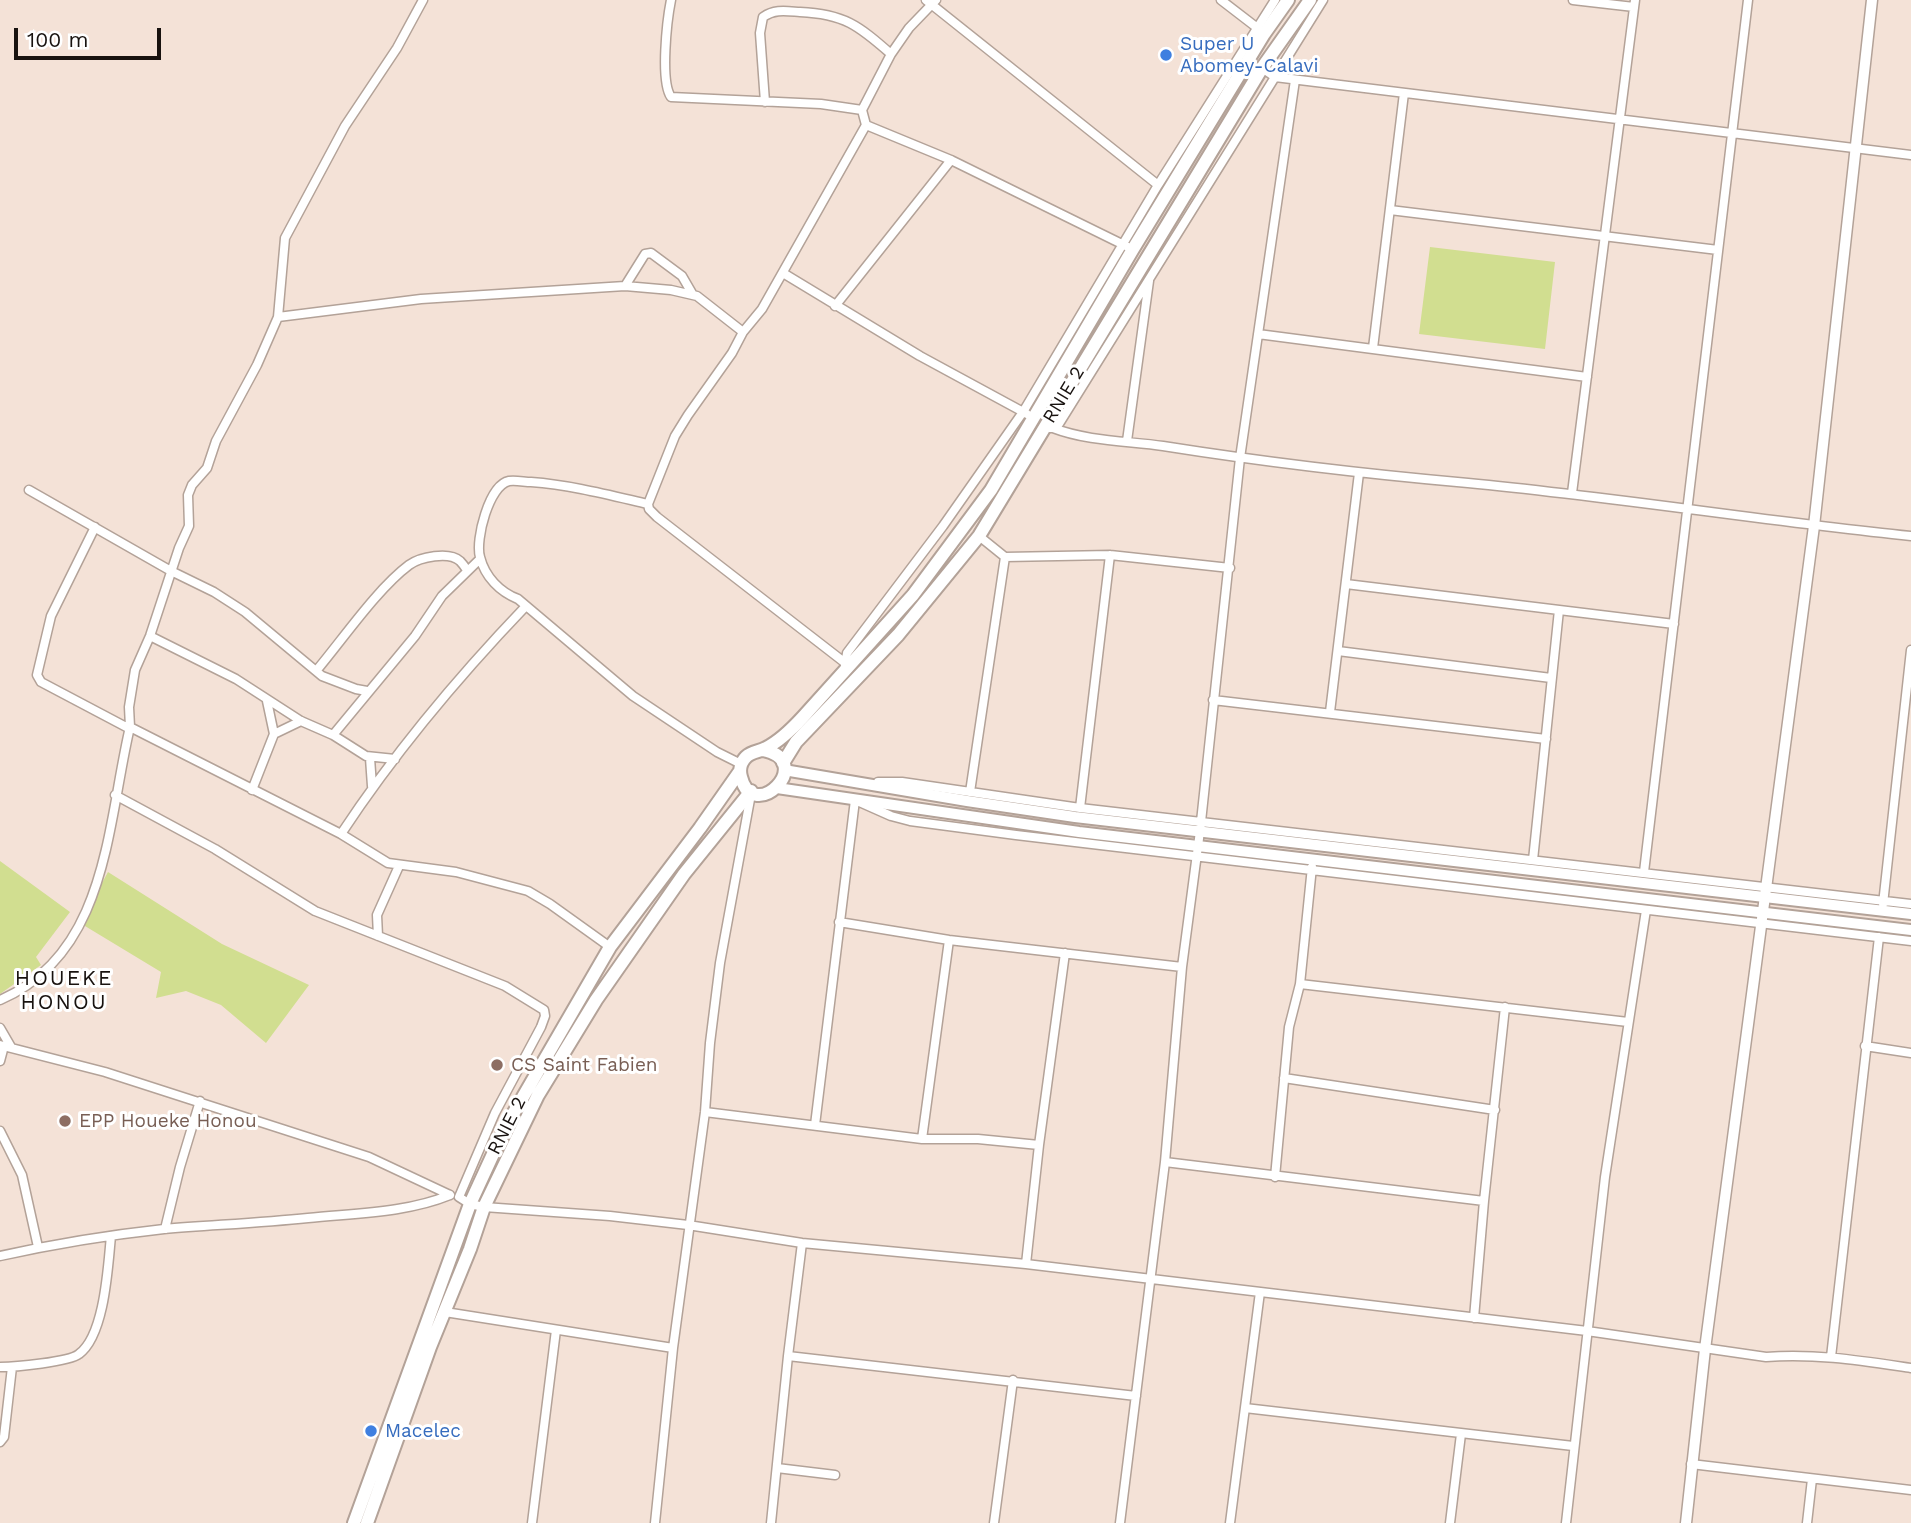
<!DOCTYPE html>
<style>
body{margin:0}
#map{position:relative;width:1911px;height:1523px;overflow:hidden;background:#f4e2d7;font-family:"Work Sans",sans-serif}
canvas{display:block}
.scale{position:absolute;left:14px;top:28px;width:147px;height:32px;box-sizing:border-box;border:4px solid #18120f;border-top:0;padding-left:9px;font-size:21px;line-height:24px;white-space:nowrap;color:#18120f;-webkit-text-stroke:5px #fff;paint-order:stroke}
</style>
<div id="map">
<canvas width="1911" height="1523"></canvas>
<div class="scale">100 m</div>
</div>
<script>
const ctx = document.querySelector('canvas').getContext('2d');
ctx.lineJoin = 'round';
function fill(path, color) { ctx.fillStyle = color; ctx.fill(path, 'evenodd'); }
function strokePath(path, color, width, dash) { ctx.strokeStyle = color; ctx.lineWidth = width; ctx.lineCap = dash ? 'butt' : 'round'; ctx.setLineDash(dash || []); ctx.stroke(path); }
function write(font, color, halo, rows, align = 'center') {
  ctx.font = font + ' "Work Sans",sans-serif'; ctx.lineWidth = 6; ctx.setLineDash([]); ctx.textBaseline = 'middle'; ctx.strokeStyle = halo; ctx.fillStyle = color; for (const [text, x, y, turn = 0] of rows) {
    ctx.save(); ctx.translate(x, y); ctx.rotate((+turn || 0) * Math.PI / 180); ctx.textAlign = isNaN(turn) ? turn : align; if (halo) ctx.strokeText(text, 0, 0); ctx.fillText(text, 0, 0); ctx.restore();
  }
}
const green = new Path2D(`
 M 1430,247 L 1555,262 L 1545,349 L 1419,334 Z
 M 0,861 L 70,912 L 36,957 L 41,965 L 0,994 Z
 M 108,872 L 222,944 L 309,985 L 266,1043 L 221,1005 L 186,991 L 156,998 L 161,972 L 80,923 Z`);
const minor = new Path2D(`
 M 671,0 C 667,20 660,81 671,97 L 821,104 L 862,110
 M 926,0 L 1158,185
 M 936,0 L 909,28 L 891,54 L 862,110 L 866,125 L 951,160 L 1128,247
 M 1221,0 L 1260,30
 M 1573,0 L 1634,7
 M 1262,68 L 1275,77 L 1911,155
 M 765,102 L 760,33 L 763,17 C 775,9 785,11 800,12 C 844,14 858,25 891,54
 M 1390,210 L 1718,250
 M 783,273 L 920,356 L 1027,414
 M 625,286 L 645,254 L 651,253 L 682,276 L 693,295
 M 835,306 L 951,160
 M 278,317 L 285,238 L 345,126 L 397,48 L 423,0
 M 1258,334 L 1587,377
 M 1373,348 L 1404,93
 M 1051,428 L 1057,427 L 1323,0
 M 1053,428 C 1087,441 1126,441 1163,446 C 1264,462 1366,474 1468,483 C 1616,497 1763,521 1911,536
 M 1127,441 L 1149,281
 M 29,490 L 171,571 L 214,592 L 245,612 L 322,676 L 356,689 L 367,691
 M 1572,493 L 1635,0
 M 648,504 L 675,436 L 688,415 L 732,353 L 743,332 L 762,309 L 866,125
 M 95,527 L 51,616 L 37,675 L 41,682 L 130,729
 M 979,536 L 1005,557 L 1110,555 L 1230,568
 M 1346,584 L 1674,624
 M 150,636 L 236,679 L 301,721 L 333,735 L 366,756 L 395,759
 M 1338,651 L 1551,678
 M 845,666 L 847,653 L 943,526 L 1023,412 L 1158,185 L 1275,0
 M 316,671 C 343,639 377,589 409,565 C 420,557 449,551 460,561 C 463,564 465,567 467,570
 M 1213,700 L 1546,739
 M 1330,712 L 1359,473
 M 130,727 L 341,834 L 388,863 L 456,872 L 528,891 L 550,904 L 610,947
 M 274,734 L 301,721
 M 333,735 L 415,636 L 442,596 L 480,559
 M 370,758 L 372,786
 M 741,764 L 717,752 L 633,696 L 518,599 C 500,592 485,577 480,557 C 475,540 489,485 509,481 C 516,480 525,482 531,482 C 571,485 609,495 648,504 L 649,509 L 657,517 L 844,662
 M 878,782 L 902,782 L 1080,808 L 1911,904
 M 252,790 L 274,734 L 267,701
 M 970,792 L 1005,557
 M 115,795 L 215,849 L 315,911 L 505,986 L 544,1010 L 545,1016 L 541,1027 L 495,1113 L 459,1197 L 470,1204 L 484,1207 L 610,1216 L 688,1225 L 802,1243 L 1026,1264 L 1587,1331 L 1766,1357 C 1815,1353 1863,1361 1911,1368
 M 1080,808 L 1110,555
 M 341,834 C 395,752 458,677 526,606
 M 1533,860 L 1559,610
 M 1644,872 L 1748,0
 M 1883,904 L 1911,650
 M 839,922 L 949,940 L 1182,967
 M 378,936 L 377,915 L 399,866
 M 1300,984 L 1628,1022
 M 0,1000 C 108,954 107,824 130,727 L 129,707 L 135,670 L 150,636 L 179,548 L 189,526 L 188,495 L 192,485 L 207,468 L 216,441 L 257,365 L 278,317 L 421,299 L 625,286 L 671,290 L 697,296 L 743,332
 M 0,1028 L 11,1047
 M 0,1045 L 105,1072 L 369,1157 L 450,1195
 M 1865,1046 L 1911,1053
 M 0,1061 L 4,1046
 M 1284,1078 L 1495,1110
 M 705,1112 L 922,1139 L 978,1139 L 1039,1145
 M 815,1125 L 855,800 L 891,816 L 910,821 L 1016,835 L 1911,941
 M 0,1131 L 22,1175 L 38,1247
 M 922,1139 L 949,940
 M 1165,1162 L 1484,1201
 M 1275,1177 L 1289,1027 L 1300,984 L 1312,867
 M 165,1229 L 180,1167 L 200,1101
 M 0,1256 C 54,1244 109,1235 164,1229 C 212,1225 260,1223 308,1218 C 356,1213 406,1213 450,1195
 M 1026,1264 L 1039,1145 L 1065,953
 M 445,1312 L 673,1348
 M 1474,1318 L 1484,1201 L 1505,1007
 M 788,1356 L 1136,1396
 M 1831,1357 L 1879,937
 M 0,1367 C 15,1367 69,1362 79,1354 C 105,1335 108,1265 111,1236
 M 1245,1408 L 1573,1446
 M 0,1442 L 4,1437 L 12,1367
 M 1691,1464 L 1911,1490
 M 777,1468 L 835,1475
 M 532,1523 L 556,1330
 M 655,1523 L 673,1348 L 705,1112 L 710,1043 L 720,963 L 751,794
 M 771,1523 L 788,1356 L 802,1243
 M 994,1523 L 1013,1380
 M 1120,1523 L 1165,1162 L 1182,967 L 1200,831 L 1240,458 L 1295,80
 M 1230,1523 L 1260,1292
 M 1450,1523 L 1461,1434
 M 1566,1523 L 1605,1177 L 1646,910
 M 1807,1523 L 1812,1479`);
const tertiary = new Path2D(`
 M 1686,1523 L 1705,1349 L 1814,526 L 1872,0`);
const secondary = new Path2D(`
 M 784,770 L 967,801 L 1075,817 L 1911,914
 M 777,788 L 1079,832 L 1911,930`);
const trunk = new Path2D(`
 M 763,750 C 818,761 753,826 741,777 C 739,770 741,762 746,757 C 752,751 759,752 766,748 C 780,741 792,729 803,717 L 913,595 L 991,490 L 1133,249 L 1264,34 L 1288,0
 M 783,763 L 796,742 L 898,635 L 979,536 L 1262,68 L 1310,0
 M 354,1523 L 470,1204 L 505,1128 L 610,947 L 700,828 L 740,771
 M 367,1523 L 430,1347 L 470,1249 L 484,1207 L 538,1095 L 596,1000 L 684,874 L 751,791`);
const markers = [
 [1166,55,7,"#3f7fe0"],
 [497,1065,7,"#8d6e63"],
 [65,1121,7,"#8d6e63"],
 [371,1431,7,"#3f7fe0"]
];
const shopNames = [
 ["Super U",1180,44],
 ["Abomey-Calavi",1180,66],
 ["Macelec",385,1431]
];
const streetNames = [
 ["RNIE 2",1064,395,-59],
 ["RNIE 2",507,1126,-63]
];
const educationNames = [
 ["CS Saint Fabien",511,1065],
 ["EPP Houeke Honou",79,1121]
];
const neighbourhoodNames = [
 ["HOUEKE",64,979],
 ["HONOU",64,1003]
];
fill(green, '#d1de90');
strokePath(minor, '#b3a298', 11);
strokePath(tertiary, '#b3a298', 13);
strokePath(secondary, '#b3a298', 14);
strokePath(trunk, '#b3a298', 16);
strokePath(minor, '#fff', 8);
strokePath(tertiary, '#fff', 10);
strokePath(secondary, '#fff', 10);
strokePath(trunk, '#fff', 12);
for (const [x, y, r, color] of markers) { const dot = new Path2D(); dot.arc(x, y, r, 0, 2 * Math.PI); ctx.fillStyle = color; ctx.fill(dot); strokePath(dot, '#fff', 2.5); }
write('19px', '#366cbe', '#fff', shopNames, 'left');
write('19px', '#18120f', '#fff', streetNames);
write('19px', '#785e54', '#fff', educationNames, 'left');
ctx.letterSpacing = '2px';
write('21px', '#18120f', '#fff', neighbourhoodNames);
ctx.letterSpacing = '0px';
</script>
